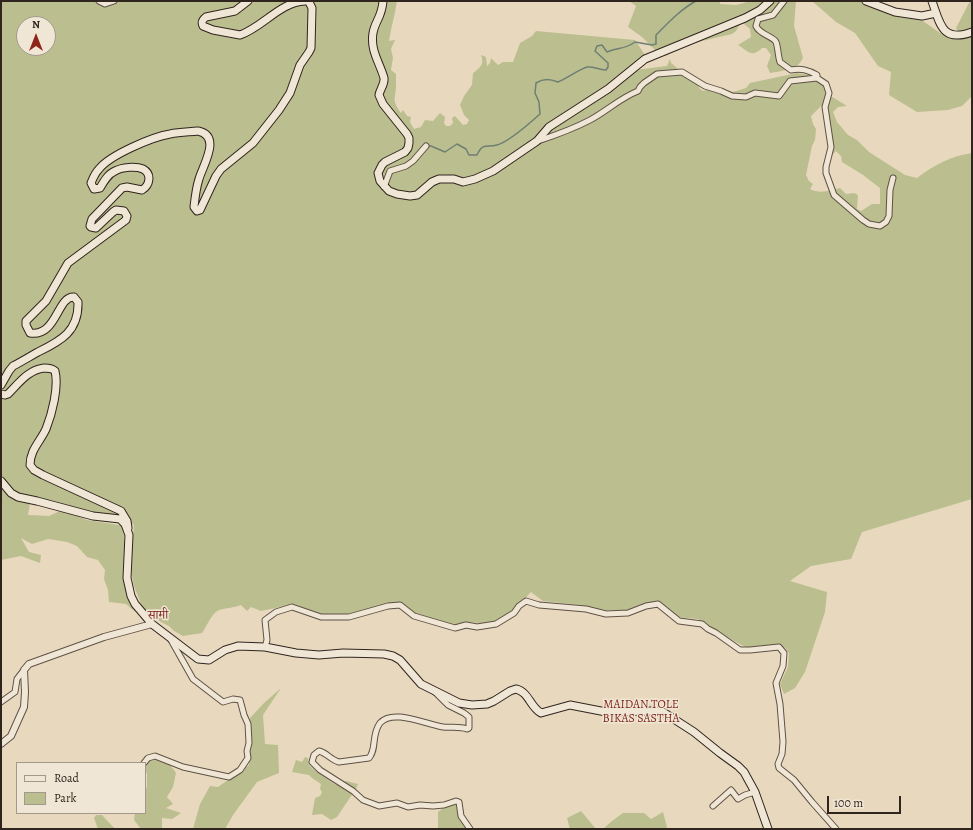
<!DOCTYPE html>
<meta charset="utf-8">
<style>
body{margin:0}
#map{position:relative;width:973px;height:830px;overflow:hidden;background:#e8d9be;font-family:Alegreya,serif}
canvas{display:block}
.frame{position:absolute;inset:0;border:2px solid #30241e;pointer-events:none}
.legend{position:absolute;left:16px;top:762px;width:130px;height:52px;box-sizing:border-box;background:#f0e6d5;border:1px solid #a3988c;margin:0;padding:5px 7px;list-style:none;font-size:12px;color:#30241e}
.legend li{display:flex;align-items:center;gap:8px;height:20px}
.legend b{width:20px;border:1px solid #a3988c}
.north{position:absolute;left:16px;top:16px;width:40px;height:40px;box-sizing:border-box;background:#f0e6d5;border:1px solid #a3988c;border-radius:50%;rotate:0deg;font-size:11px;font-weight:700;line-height:16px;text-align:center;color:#30241e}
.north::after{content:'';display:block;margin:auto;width:14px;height:18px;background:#8f2418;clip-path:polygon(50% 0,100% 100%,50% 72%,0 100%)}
.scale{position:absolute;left:827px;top:796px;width:74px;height:18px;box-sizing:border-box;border:2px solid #30241e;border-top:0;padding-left:5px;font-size:12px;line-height:14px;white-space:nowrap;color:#30241e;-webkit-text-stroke:3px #f0e6d5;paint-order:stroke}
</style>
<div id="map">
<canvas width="973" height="830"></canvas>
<div class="frame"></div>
<ul class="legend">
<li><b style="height:5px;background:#f0e6d5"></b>Road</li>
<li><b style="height:11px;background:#bbbe8e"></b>Park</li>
</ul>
<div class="north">N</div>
<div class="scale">100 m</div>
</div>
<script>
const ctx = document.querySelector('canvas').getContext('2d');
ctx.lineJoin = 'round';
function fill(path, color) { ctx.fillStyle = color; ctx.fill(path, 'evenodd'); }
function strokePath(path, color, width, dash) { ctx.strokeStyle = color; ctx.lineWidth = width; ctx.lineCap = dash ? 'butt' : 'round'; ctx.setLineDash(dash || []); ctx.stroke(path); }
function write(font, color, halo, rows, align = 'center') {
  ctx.font = font + ' Alegreya,"Noto Serif Devanagari",serif'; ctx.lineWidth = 3; ctx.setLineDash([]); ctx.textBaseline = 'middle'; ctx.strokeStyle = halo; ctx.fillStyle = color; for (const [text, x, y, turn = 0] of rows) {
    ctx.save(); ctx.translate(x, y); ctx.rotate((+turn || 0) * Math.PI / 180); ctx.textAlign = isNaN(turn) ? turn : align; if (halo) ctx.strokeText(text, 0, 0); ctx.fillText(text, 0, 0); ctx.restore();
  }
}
const green = new Path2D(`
 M 1,1 L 397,1 C 395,15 391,27 389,41 L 395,40 L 391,49 L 393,58 L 391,70 L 396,74 C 396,79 396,83 396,87 C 395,101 392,100 401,113 L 403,110 L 407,116 L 411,117 L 410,122 L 414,129 L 421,127 L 425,120 L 433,121 L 440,113 L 445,117 L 444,123 L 446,126 L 450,126 L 453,123 L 452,118 L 455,116 L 463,125 L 467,124 L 469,120 L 464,115 L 460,105 L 464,96 L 472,85 L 473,73 C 480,68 485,64 481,55 L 486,57 L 487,66 L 490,63 L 491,58 L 498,65 L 503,62 L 513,62 L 520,43 L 532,36 L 536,31 L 635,40 L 645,55 L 638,61 L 635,70 L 667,66 L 670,59 L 671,63 L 677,68 L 680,74 L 698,80 L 699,88 L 703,91 L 715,87 L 733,92 L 746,88 L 750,83 L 797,73 L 809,75 L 819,81 L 825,87 L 826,99 L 824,107 L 821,106 L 811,116 L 813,124 L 816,129 L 815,140 L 812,146 L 806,175 L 809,181 L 813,184 L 810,189 C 819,194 830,191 840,188 L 846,194 L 854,193 L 858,195 L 857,209 L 861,211 L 872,204 L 880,204 L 880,188 L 863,175 L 842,162 L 841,156 L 836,151 L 831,156 C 836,141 828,123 827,108 C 827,104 828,99 829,95 L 847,106 L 838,107 L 833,112 L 837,122 L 848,135 L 857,140 L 869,152 L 905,175 L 917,178 C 934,165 951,156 972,153 L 972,499 L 862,532 L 851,559 L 811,566 L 790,581 L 827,592 L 825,612 L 805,672 L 795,688 L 784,694 L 780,684 L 788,667 L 789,653 L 785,648 L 747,648 L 716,631 L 698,619 L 677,617 L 659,602 L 628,610 L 605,610 L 580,605 L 543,601 L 531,592 L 511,613 L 490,624 L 467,622 L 456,626 L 418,615 L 399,602 L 347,614 L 319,614 L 294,604 L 261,611 L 251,607 L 247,611 L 241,605 C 233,608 226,608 219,610 C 211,614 207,626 202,633 L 183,636 L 174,631 L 169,626 L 161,622 L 145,610 L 141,604 L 134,586 L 130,566 L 134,525 L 127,520 L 84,511 L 55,501 L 31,497 L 28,515 L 49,516 L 60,511 L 66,511 L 87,520 L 119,525 L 123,527 L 125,547 L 124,578 L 139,612 L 134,611 L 126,604 L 109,602 L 108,590 L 104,579 L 105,570 L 98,560 L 87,557 L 77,546 L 67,542 L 48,539 L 32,544 L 21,538 L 29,552 L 41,555 L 40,563 L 21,556 L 1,560 ZM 24,24 L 48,24 L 48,48 L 24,48 Z
 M 629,1 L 720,1 L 720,4 L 736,5 L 751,1 L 796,1 L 794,26 L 803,58 C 798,70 781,71 770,73 L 767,66 L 771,55 L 766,48 L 762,48 C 752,58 749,52 738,45 L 751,37 L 750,29 L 744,24 L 740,24 L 736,31 L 732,34 L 689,44 L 665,56 L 661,56 L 642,37 L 628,27 L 636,6 Z
 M 812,1 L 867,1 L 879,10 L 904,17 L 920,19 L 940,33 L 956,36 L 972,35 L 972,96 L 962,106 L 948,110 L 917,112 L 889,95 L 891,72 L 878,66 L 855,33 L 836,22 Z
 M 970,1 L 972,1 L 972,27 L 958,33 L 956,28 Z
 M 281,688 L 263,715 L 265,744 L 278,745 L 279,773 L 257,782 L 233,815 L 225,829 L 193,829 L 200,804 L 210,786 L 218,787 L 249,765 L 250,718 L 264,703 Z
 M 305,757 L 308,758 L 309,765 L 313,769 L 336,785 L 346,781 L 358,784 L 354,794 L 351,796 L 337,817 L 331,820 L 322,814 L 312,815 L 315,798 L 320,796 L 322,792 L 320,789 L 321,784 L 312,778 L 309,775 L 292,772 L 296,760 L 302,762 Z
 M 151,758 C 163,758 170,763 176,773 L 173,787 L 167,797 L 173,804 L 166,808 L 181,813 L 172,819 L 162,818 L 162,829 L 141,829 L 134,820 L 135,813 L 145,813 L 145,789 L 147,787 L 147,773 L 145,772 L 145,768 Z
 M 453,804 L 457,805 L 469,829 L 438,829 L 438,812 L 446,806 Z
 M 581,811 L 596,829 L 570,829 L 567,818 Z
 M 663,812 L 667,827 L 666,829 L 603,829 L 612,821 L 623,813 L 644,813 L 651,819 Z
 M 96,815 L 102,815 L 115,829 L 98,829 L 94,818 Z`);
const stream = new Path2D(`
 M 428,146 L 431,146 L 445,152 L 457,144 L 466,149 L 469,155 L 477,155 C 483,142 487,148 497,145 C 509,142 531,122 540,114 L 539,102 L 535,93 L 536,83 C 544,78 550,79 558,82 C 565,79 582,68 587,67 C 594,66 598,70 606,70 L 608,67 L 608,63 L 595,51 L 597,46 L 602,45 L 607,52 C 619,47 624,50 635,42 L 652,45 L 656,44 L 656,35 C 668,23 681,9 696,1`);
const minor = new Path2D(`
 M 99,1 L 105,4 L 114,1
 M 784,1 L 773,15 L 758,19 L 756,26 C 760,35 773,36 776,42 C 778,47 778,56 780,62 L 791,70 C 801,68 808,70 817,75 L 817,78 L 826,84 L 829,93 L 825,107 L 831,147 L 826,167 L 826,173 L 834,195 L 863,220 L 869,224 L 880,226 L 886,222 L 889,216 L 890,190 L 893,178
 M 538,141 C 556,135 573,129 590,120 C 607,111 620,98 638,91 L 640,87 L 644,83 L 657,74 L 682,72 L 705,86 L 721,91 L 732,96 L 746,97 L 755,93 L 779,96 L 790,81 L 817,78
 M 384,187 L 390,171 L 406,166 L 413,161 L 426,146
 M 265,647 L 267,640 L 265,620 L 276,612 L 292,607 L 321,617 L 349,617 L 388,606 L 400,605 L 414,616 L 455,628 L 466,625 L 477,627 L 496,624 L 514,613 L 519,606 L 526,601 L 539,605 L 586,609 L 606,614 L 628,613 L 646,606 L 658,604 L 679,621 L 702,624 L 708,629 L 716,633 L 740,650 L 750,650 L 779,647 L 784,653 L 783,666 L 776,683 L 780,704 L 783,742 L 782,754 L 778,764 L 779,768 L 794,780 L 812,802 L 836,829
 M 435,692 L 448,705 L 464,713 L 469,717 L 469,728 L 467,729 C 459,726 451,728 443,727 C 427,725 393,708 380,723 C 371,735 377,749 369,758 L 339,762 C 331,760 327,753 319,751 L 314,755 L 312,762 L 320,770 L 353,791 L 363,800 L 379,806 L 397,803 L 408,807 L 420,805 L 433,806 L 444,805 L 456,801 L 459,802 L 461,816 L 470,829
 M 1,702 L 15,692 L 17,679 L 24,670
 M 144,763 L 148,758 L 155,756 L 183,767 L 229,777 L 240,770 L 248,758 L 247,751 L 249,743 L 248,724 L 244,715 L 240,700 L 233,699 L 223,702 L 193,679 L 171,640
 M 713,806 L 731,790 L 738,799 L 745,795 L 755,792`);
const tertiary = new Path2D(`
 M 1,744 L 11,736 L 24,707 L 25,692 L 24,670 L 29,664 L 104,637 L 152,624`);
const secondary = new Path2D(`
 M 248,1 L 235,11 L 206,17 C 202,20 201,22 203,26 L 213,30 L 240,35 C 263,27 280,2 305,1
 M 383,1 C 382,17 375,21 373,33 C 370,51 380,63 384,78 C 385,84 380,89 379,95 L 383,104 L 407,134 L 409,138 L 409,143 L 408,148 L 405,152 L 385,162 L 382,165 L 378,173 L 380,181 L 389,191 L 397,194 L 410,196 L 417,195 L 432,182 L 439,179 L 454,179 L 463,182 L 475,179 L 493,171 L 537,141 L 549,127 L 608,89 L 645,59 L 745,18 L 760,10 L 770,1
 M 866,1 L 895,12 L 922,16 L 936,13
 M 932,1 C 940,24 942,43 972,32
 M 1,385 L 9,371 L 13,366 C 21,362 29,357 38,352 C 61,341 79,331 78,302 L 74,297 C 57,296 57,337 30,333 L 26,325 L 26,321 L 46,301 L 68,263 L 126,220 L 127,216 L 124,211 L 116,210 L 113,212 L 96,228 L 91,227 L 90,226 L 92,219 L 122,188 L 127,187 L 142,190 C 150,185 152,174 143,169 C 136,166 122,167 115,171 C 108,174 104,181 100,188 L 94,189 L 91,183 C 93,178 95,173 99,169 C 110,155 152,137 170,134 C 180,132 189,132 198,131 C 222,136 203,165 199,179 C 196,188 195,198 194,207 L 197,211 L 200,210 L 216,176 L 221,169 L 253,143 L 279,110 L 290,93 L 300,65 L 309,52 L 311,48 L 312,8 L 309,2 L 306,1
 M 1,394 L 5,395 L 8,394 C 19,383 28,370 44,368 C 48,368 52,368 55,371 C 59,387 52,414 46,429 C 40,442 30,450 30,465 L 34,470 L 43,475 L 121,511 L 127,521 L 128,528
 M 1,481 L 11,493 L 18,497 L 37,501 L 93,516 L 120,519 L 125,524 L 129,535 L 127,578 L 131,596 L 135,604 L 152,624 L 198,659 L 209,660 L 225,650 L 238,646 L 265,647 L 296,653 L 319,655 L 343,653 L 384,654 L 393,656 L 400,660 L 421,684 L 459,703 L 472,705 L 487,704 L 494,701 L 510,691 L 516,689 C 529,692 530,707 541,713 L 570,705 L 606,712 L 652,711 L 663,712 L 694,732 L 720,753 L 738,766 L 744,772 L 755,792 L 768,829`);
const neighbourhoodNames = [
 ["सामी",158,616],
 ["MAIDAN TOLE",641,705],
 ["BIKAS SASTHA",641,719]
];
fill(green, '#bbbe8e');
strokePath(stream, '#6e7f73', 1.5);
strokePath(minor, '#5e5146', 7);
strokePath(tertiary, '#5e5146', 8);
strokePath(secondary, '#30241e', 9);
strokePath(minor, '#f0e6d5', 5);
strokePath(tertiary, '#f0e6d5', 6);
strokePath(secondary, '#f0e6d5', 7);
write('12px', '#7a1f14', '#f0e6d5', neighbourhoodNames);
</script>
